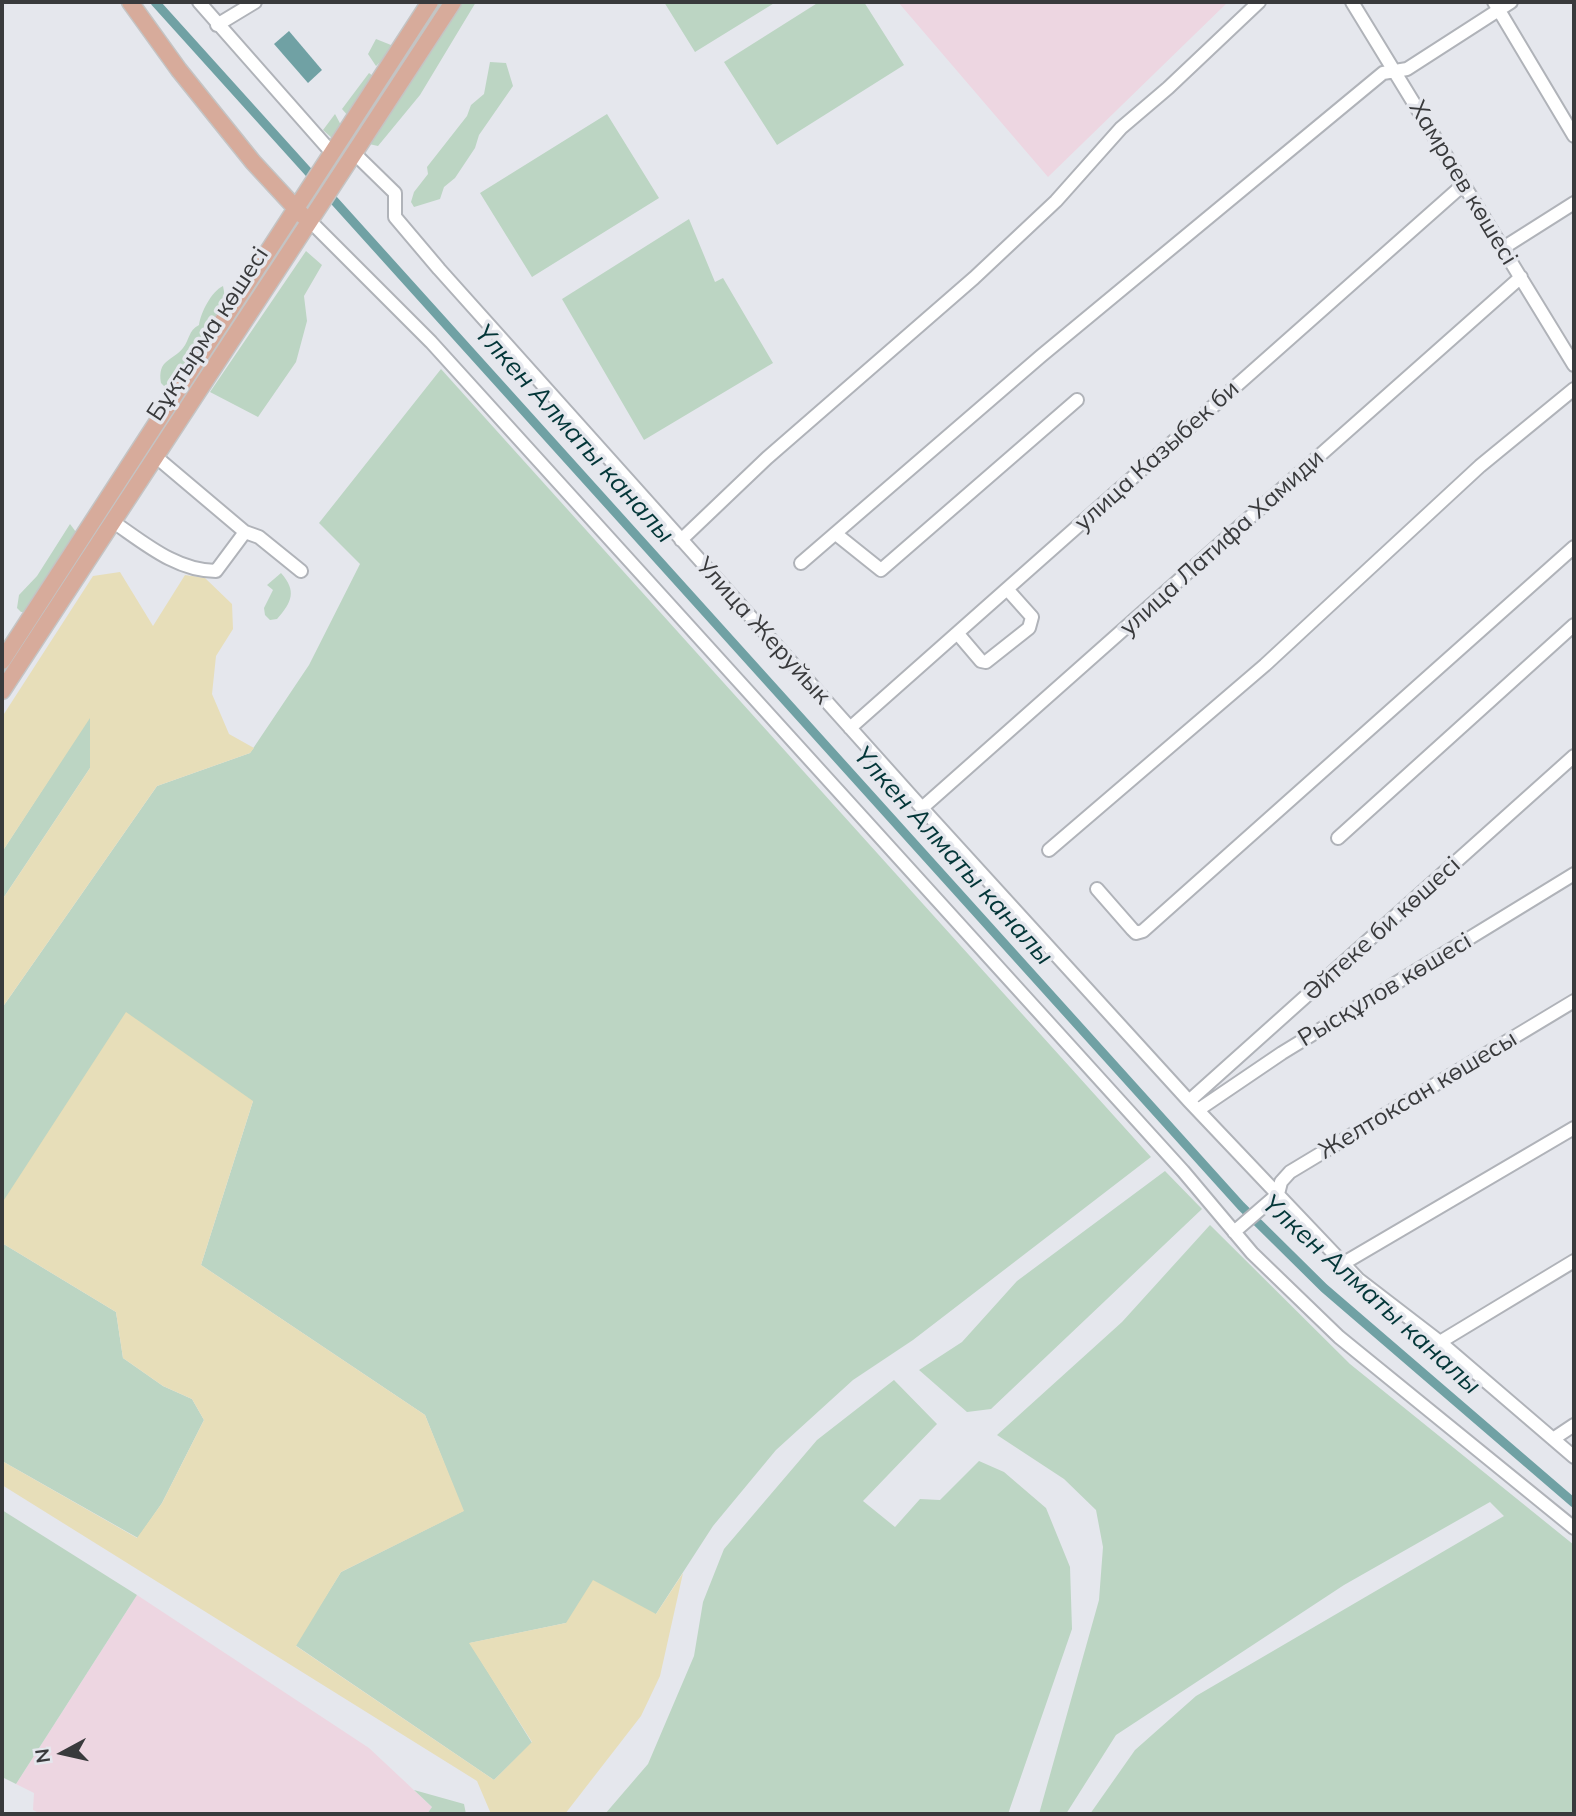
<!DOCTYPE html>
<meta charset="utf-8">
<style>
body{margin:0}
#map{position:relative;width:1576px;height:1816px;overflow:hidden;background:#e5e7ed;font-family:Mulish,sans-serif}
canvas{display:block}
.frame{position:absolute;inset:0;border:4px solid #393a3c;pointer-events:none}
.north{position:absolute;left:28px;top:1718px;width:70px;height:70px;-webkit-text-stroke:5px #e5e7ed;paint-order:stroke;rotate:262deg;font-size:19px;font-weight:700;line-height:28px;text-align:center;color:#393a3c}
.north::after{content:'';display:block;margin:auto;width:24px;height:32px;background:#393a3c;clip-path:polygon(50% 0,100% 100%,50% 72%,0 100%)}
</style>
<div id="map">
<canvas width="1576" height="1816"></canvas>
<div class="frame"></div>
<div class="north">N</div>
</div>
<script>
const ctx = document.querySelector('canvas').getContext('2d');
ctx.lineJoin = 'round';
function fill(path, color) { ctx.fillStyle = color; ctx.fill(path, 'evenodd'); }
function strokePath(path, color, width, dash) { ctx.strokeStyle = color; ctx.lineWidth = width; ctx.lineCap = dash ? 'butt' : 'round'; ctx.setLineDash(dash || []); ctx.stroke(path); }
function write(font, color, halo, rows, align = 'center') {
  ctx.font = font + ' Mulish,sans-serif'; ctx.lineWidth = 7; ctx.setLineDash([]); ctx.textBaseline = 'middle'; ctx.strokeStyle = halo; ctx.fillStyle = color; for (const [text, x, y, turn = 0] of rows) {
    ctx.save(); ctx.translate(x, y); ctx.rotate((+turn || 0) * Math.PI / 180); ctx.textAlign = isNaN(turn) ? turn : align; if (halo) ctx.strokeText(text, 0, 0); ctx.fillText(text, 0, 0); ctx.restore();
  }
}
const education = new Path2D(`
 M 898,2 L 1228,2 L 1048,177 Z
 M 137,1595 L 369,1748 L 432,1807 L 427,1814 L 41,1814 L 33,1810 L 34,1793 L 16,1784 Z`);
const green = new Path2D(`
 M 439,2 L 445,2 L 361,131 L 357,129 Z
 M 456,2 L 476,2 L 420,95 L 378,146 L 369,144 Z
 M 664,2 L 776,2 L 695,52 Z
 M 819,2 L 864,2 L 904,65 L 777,145 L 724,62 Z
 M 376,39 L 396,47 L 376,66 L 368,54 Z
 M 490,62 L 506,63 L 513,86 L 479,135 L 475,148 L 455,178 L 444,187 L 440,199 L 414,207 L 411,202 L 414,192 L 428,174 L 427,167 L 467,116 L 471,105 L 484,94 Z
 M 369,73 L 377,79 L 349,117 L 342,109 Z
 M 335,114 L 342,127 L 333,139 L 323,130 Z
 M 607,114 L 659,198 L 532,277 L 480,193 Z
 M 353,133 L 359,136 L 193,382 L 194,377 Z
 M 689,219 L 715,282 L 723,278 L 773,363 L 644,440 L 562,299 Z
 M 306,251 L 322,265 L 304,296 L 307,321 L 296,362 L 258,417 L 210,392 Z
 M 223,286 C 230,315 209,332 193,352 C 186,362 181,375 173,385 L 166,388 L 161,383 C 157,359 173,361 183,348 C 190,339 188,331 199,325 C 201,312 211,292 223,286 Z
 M 441,369 L 1151,1157 L 913,1340 L 853,1380 L 776,1450 L 713,1526 L 656,1614 L 566,1623 L 470,1643 L 532,1743 L 494,1780 L 295,1645 L 341,1572 L 463,1511 L 425,1415 L 201,1265 L 253,1101 L 2,1203 L 2,1008 L 157,786 L 250,753 L 309,665 L 360,564 L 319,523 Z
 M 184,395 L 187,396 L 66,579 L 65,578 Z
 M 70,524 L 76,532 L 26,612 L 21,612 L 17,608 L 19,595 L 37,576 Z
 M 281,573 C 297,591 292,602 277,619 L 270,620 L 265,615 L 264,608 L 273,590 L 267,585 Z
 M 90,716 L 90,768 L 2,900 L 2,852 Z
 M 1165,1171 L 1202,1209 L 991,1409 L 967,1412 L 919,1370 L 962,1342 L 1017,1281 Z
 M 1210,1225 L 1350,1364 L 1574,1545 L 1574,1814 L 1090,1814 L 1135,1750 L 1196,1696 L 1504,1516 L 1490,1502 L 1344,1585 L 1116,1735 L 1066,1814 L 1039,1814 L 1099,1600 L 1103,1547 L 1096,1510 L 1064,1479 L 997,1435 L 1122,1322 Z
 M 2,1243 L 116,1312 L 123,1358 L 163,1386 L 192,1399 L 204,1420 L 162,1503 L 138,1538 L 2,1461 Z
 M 894,1380 L 937,1424 L 863,1501 L 895,1527 L 920,1499 L 940,1500 L 979,1461 L 1004,1472 L 1046,1508 L 1070,1567 L 1072,1629 L 1008,1814 L 605,1814 L 648,1764 L 694,1656 L 703,1602 L 724,1549 L 817,1440 Z
 M 2,1510 L 137,1595 L 16,1784 L 2,1777 Z
 M 414,1790 L 464,1804 L 466,1814 L 427,1814 L 432,1807 Z`);
const sand = new Path2D(`
 M 120,572 L 153,626 L 185,575 L 205,578 L 232,604 L 233,629 L 216,656 L 212,694 L 229,734 L 254,748 L 250,753 L 157,786 L 2,1008 L 2,900 L 90,768 L 90,718 L 2,852 L 2,717 L 93,576 Z
 M 126,1012 L 253,1101 L 201,1265 L 425,1415 L 464,1511 L 341,1572 L 296,1646 L 494,1780 L 532,1742 L 469,1643 L 566,1623 L 593,1580 L 656,1614 L 683,1573 L 660,1676 L 641,1716 L 565,1814 L 491,1814 L 477,1781 L 2,1485 L 2,1461 L 137,1538 L 162,1503 L 204,1420 L 192,1399 L 163,1386 L 123,1358 L 116,1312 L 2,1243 L 2,1203 Z`);
const water = new Path2D(`
 M 289,31 L 322,70 L 308,83 L 274,44 Z`);
const canal = new Path2D(`
 M 155,2 L 1241,1206 L 1324,1288 L 1574,1503`);
const minor = new Path2D(`
 M 199,2 L 333,154
 M 1352,2 L 1574,365
 M 1494,2 L 1574,136
 M 217,25 L 255,2
 M 355,154 L 395,193 L 395,217 L 439,269 L 922,808 L 1189,1101 L 1358,1279 L 1440,1342 L 1574,1457
 M 310,221 L 431,342 L 1183,1171 L 1252,1253 L 1339,1337 L 1574,1528
 M 1503,248 L 1574,203
 M 155,456 L 245,532
 M 112,521 C 143,542 176,571 216,571 L 245,532 L 259,537 L 301,571
 M 836,534 L 881,570 L 1077,400
 M 681,540 L 767,458 L 974,278 L 1056,201 L 1121,128 L 1168,88 L 1259,2
 M 801,563 L 1041,356 L 1383,73 L 1407,69 L 1511,2
 M 958,634 L 981,661 L 986,662 L 1029,628 L 1032,617 L 1007,589
 M 850,728 L 1464,184
 M 922,808 L 1521,277
 M 1338,838 L 1574,625
 M 1049,850 L 1265,665 L 1480,466 L 1574,389
 M 1097,889 L 1132,929 L 1136,933 L 1143,931 L 1574,547
 M 1189,1101 L 1574,756
 M 1198,1110 L 1282,1053 L 1574,874
 M 1234,1232 L 1278,1194 L 1281,1182 L 1290,1172 L 1574,1001
 M 1344,1263 L 1574,1128
 M 1440,1342 L 1574,1261
 M 1553,1439 L 1574,1425`);
const major = new Path2D(`
 M 130,2 L 179,70 L 253,162 L 302,215
 M 2,661 L 430,2
 M 2,691 L 453,2`);
const streetNames = [
 ["Хамраев көшесі",1463,183,59],
 ["Бұқтырма көшесі",208,334,-57],
 ["улица Казыбек би",1157,456,-42],
 ["улица Латифа Хамиди",1222,543,-42],
 ["Улица Жеруйык",763,631,48],
 ["Әйтеке би көшесі",1382,929,-42],
 ["Рысқұлов көшесі",1385,990,-31],
 ["Желтоксан көшесы",1418,1095,-31]
];
const waterNames = [
 ["Үлкен Алматы каналы",574,434,48],
 ["Үлкен Алматы каналы",953,856,48],
 ["Үлкен Алматы каналы",1371,1295,42]
];
fill(education, '#edd6e1');
fill(green, '#bcd5c3');
fill(sand, '#e7deb9');
fill(water, '#70a1a4');
strokePath(canal, '#70a1a4', 9);
strokePath(minor, '#b0b3b9', 16);
strokePath(major, '#c4c4c4', 19);
strokePath(minor, '#fff', 12);
strokePath(major, '#d7ab9b', 16);
write('24px', '#393a3c', '#e5e7ed', streetNames);
write('italic 26px', '#033638', '#e5e7ed', waterNames);
</script>
